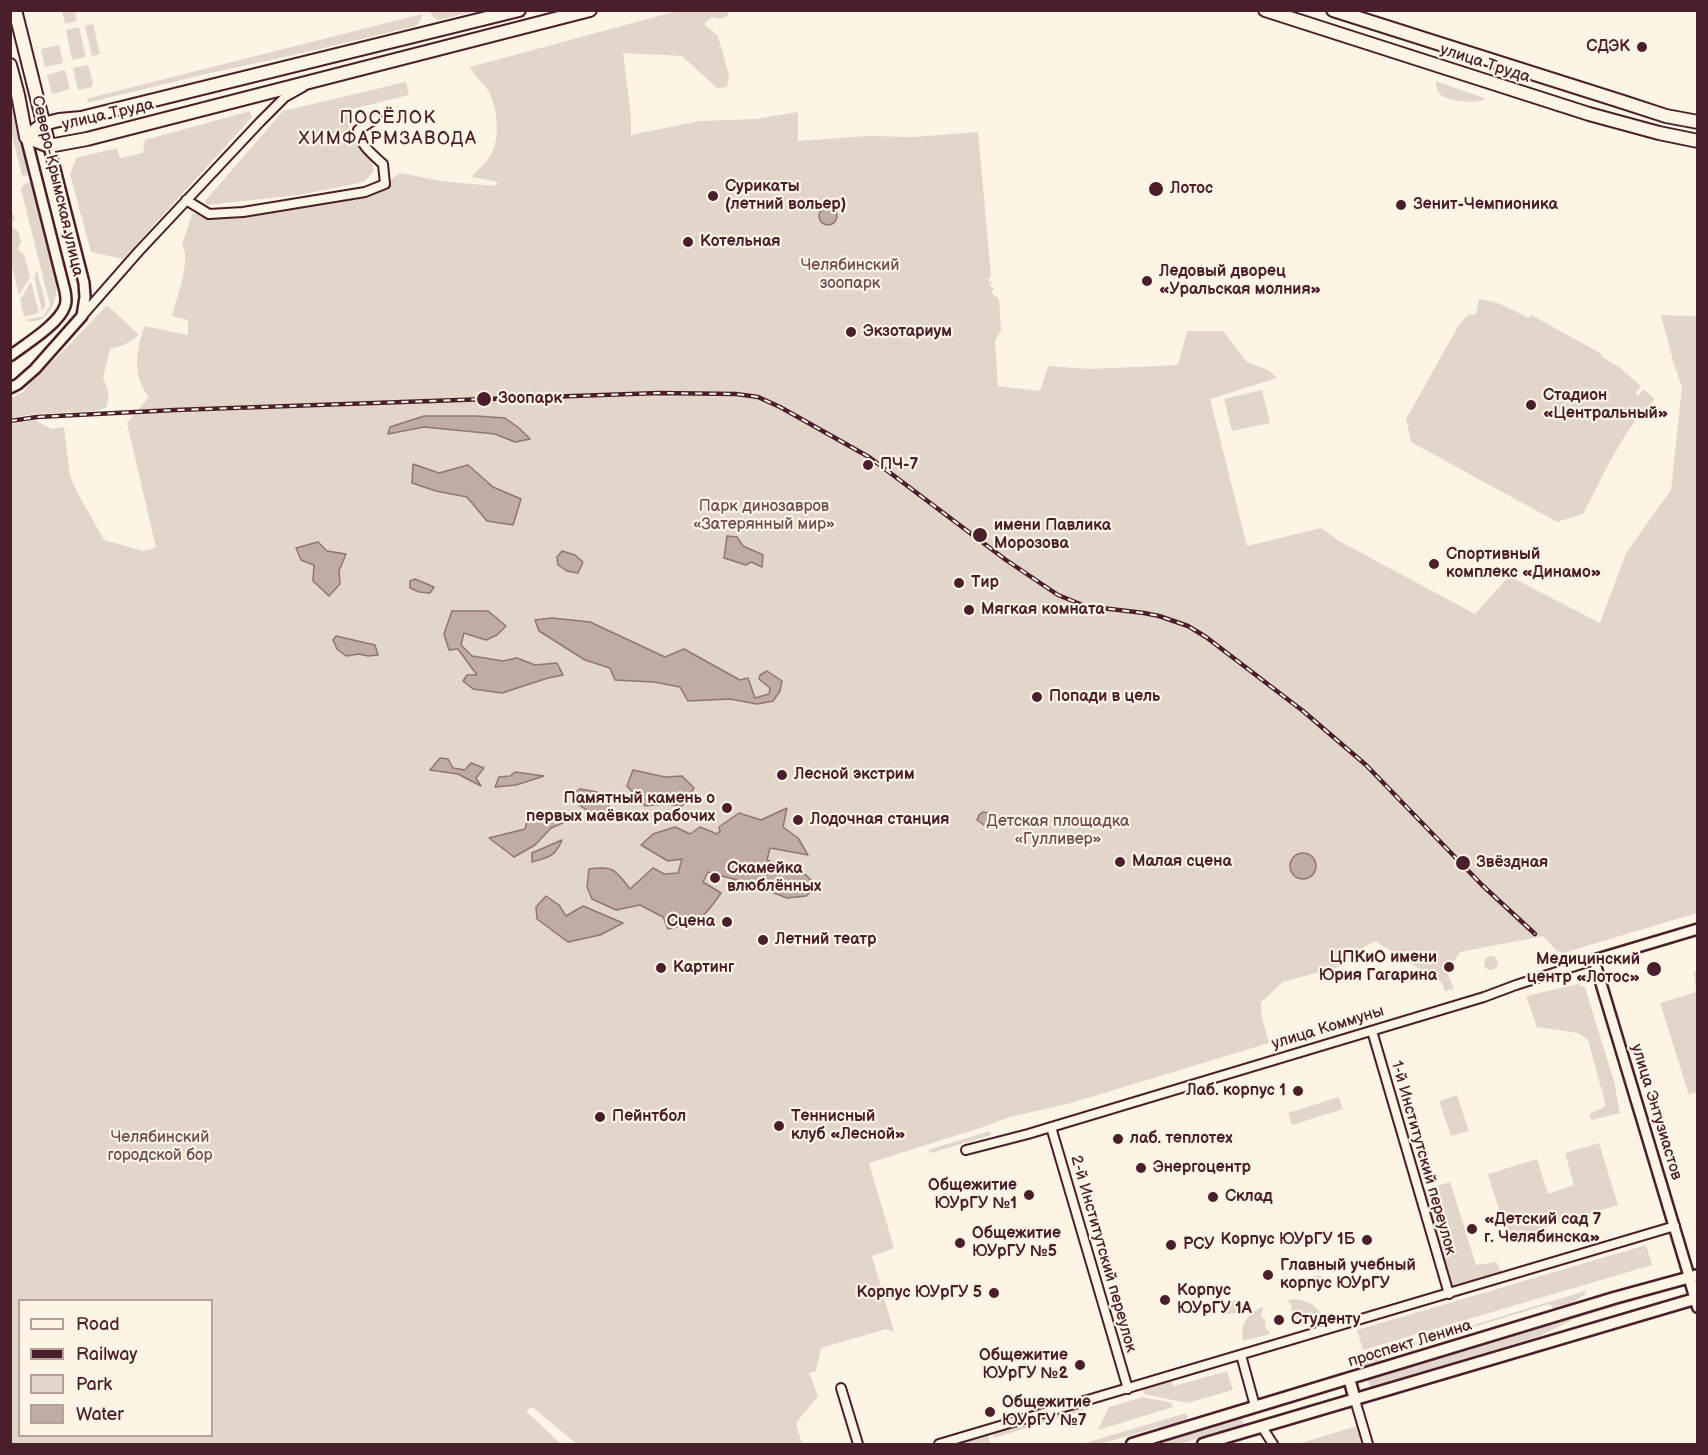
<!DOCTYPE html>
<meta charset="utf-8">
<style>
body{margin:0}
#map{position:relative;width:1708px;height:1455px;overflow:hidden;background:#fcf5e5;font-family:"Balsamiq Sans",sans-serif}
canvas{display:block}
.frame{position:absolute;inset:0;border:12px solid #4a1f2b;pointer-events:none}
.legend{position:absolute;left:18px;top:1299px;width:195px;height:138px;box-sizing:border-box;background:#fcf5e5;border:2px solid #b59f9b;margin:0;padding:8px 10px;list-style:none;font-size:18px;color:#4a1f2b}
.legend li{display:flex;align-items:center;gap:12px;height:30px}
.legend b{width:30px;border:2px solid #b59f9b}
</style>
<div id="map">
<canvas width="1708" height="1455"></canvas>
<div class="frame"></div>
<ul class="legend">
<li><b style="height:8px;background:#fcf5e5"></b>Road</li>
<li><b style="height:8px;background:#4a1f2b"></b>Railway</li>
<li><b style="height:16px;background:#e2d5ca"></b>Park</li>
<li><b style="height:16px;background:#c0aca5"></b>Water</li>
</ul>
</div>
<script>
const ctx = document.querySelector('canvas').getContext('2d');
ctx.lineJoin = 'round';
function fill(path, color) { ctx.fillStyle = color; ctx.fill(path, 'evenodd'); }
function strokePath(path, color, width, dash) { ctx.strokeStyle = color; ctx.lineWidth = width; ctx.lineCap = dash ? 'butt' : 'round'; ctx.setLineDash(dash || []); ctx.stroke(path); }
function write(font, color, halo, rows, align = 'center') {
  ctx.font = font + ' "Balsamiq Sans",sans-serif'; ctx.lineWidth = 4.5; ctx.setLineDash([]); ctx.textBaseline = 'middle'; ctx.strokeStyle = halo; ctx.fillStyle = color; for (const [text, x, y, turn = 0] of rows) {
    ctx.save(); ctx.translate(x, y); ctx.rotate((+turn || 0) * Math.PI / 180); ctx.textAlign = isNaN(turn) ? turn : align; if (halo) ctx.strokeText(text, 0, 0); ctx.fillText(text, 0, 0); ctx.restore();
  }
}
const green = new Path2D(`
 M 437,10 L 476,10 L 476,11 L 439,20 L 433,17 L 430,12 Z
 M 62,11 L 75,11 L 77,21 L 65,24 Z
 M 677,11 L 728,11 L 728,16 L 721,19 L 712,17 L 704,24 L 718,36 L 729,75 L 727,87 L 717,88 L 682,56 L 623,53 L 631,117 L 631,135 L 700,121 L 756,119 L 798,112 L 798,141 L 868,136 L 913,137 L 978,132 L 991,276 L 988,280 L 992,283 L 990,286 L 994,289 L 991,293 L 999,299 L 1001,331 L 995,340 L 998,386 L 1040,391 L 1048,366 L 1090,369 L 1178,365 L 1187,331 L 1223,331 L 1247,362 L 1268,370 L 1277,378 L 1210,399 L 1247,546 L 1321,528 L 1339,541 L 1475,614 L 1509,576 L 1600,623 L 1626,553 L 1671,490 L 1682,387 L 1674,364 L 1661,315 L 1697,316 L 1697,913 L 1563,953 L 1557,951 L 1543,936 L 1460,952 L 1447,972 L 1454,989 L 1445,991 L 1442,983 L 1375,941 L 1344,959 L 1345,965 L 1283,982 L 1261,1002 L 1262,1018 L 1269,1043 L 1071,1103 L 1010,1117 L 980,1128 L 869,1163 L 894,1248 L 872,1256 L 894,1332 L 886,1329 L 821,1348 L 816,1371 L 809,1373 L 818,1396 L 796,1423 L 802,1444 L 577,1444 L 532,1407 L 526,1411 L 561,1444 L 11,1444 L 11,424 L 35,420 L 51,429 L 64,427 L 70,476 L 76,490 L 104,540 L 143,551 L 156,548 L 127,423 L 149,397 C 131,374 137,352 144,326 L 188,335 L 188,320 L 172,316 C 176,299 192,259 182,245 L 192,214 L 378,192 L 389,181 L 400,173 L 441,181 L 494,186 L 498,182 L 472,177 C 478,170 486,162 491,155 C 500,138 498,111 490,94 C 485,84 475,77 470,67 ZM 20,1300 L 212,1300 L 212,1436 L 20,1436 Z
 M 422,14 L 421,20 L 416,26 L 294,55 L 215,72 L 86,103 L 89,98 Z
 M 93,24 L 100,54 L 92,56 L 85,26 Z
 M 79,27 L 86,57 L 72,60 L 66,30 Z
 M 59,45 L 63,63 L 45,67 L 41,49 Z
 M 88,65 L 93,82 L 92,87 L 78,90 L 73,68 Z
 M 65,70 L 70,89 L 52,94 L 47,75 Z
 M 1436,81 L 1486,99 C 1476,104 1451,102 1441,95 C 1437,91 1436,87 1436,81 Z
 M 406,82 L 409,95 L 348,110 L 349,136 L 371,159 L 374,171 L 364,182 L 299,195 L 207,205 L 205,201 L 283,111 Z
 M 11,102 L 29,175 L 23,176 L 22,175 L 11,132 Z
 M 250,111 L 252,117 L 123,259 L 91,252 L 70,174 L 76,158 L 117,148 L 120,158 L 143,153 L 145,140 Z
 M 31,182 L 57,285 C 56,303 48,327 25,320 L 43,316 L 50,305 L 21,189 L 24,184 Z
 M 13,213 L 15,219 L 12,223 L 14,229 L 18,231 L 21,242 L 18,247 L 20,252 L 24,254 L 30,277 L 19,295 L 11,263 L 11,216 Z
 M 37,271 L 46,305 L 42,311 L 34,277 Z
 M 30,283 L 31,283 L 39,313 L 24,317 L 20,300 Z
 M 1479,299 L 1498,303 L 1529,318 L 1531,315 L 1602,354 L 1601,356 L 1620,368 L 1641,386 L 1635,394 L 1638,396 L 1643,389 L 1655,399 C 1622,430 1604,475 1583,514 L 1557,522 L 1411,442 L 1406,419 L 1459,325 L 1467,316 L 1476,314 Z
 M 107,305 L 139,335 L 124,345 L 110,349 L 103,378 C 109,390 110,396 106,408 L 95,411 L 34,414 L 11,418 L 11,398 L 23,392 L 32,381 L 68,346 Z
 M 1262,390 L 1270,423 L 1232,431 L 1224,399 Z
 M1484 963a7 7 0 1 1 14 0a7 7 0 1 1-14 0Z
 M 1697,971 L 1697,1092 L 1689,1095 L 1660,1003 L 1696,992 L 1694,972 Z
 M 1578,984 L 1585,988 L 1614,1081 L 1620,1113 L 1592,1120 L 1589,1114 L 1606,1106 L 1588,1040 L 1578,1033 L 1537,1027 L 1526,996 Z
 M 1457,1095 L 1469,1131 L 1451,1136 L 1439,1101 Z
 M 1339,1097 L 1343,1109 L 1292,1125 L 1288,1113 Z
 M 990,1131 L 991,1135 L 931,1153 L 928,1150 Z
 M 1599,1143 L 1618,1205 L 1508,1239 L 1488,1174 L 1537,1159 L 1548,1194 L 1574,1185 L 1565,1153 Z
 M 1450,1182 L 1476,1265 L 1496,1262 L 1502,1273 L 1451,1286 L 1423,1190 Z
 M 1646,1245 L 1652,1265 L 1363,1350 L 1357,1330 Z
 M 1319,1275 L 1321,1276 L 1323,1284 L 1316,1290 L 1304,1288 L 1303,1282 L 1305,1279 Z
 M 1585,1291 L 1586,1294 L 1570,1304 L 1554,1309 L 1549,1304 L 1382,1355 L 1379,1361 L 1364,1366 L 1362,1359 Z
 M 1659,1291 L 1660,1293 L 1574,1319 L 1540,1336 L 1370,1387 L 1367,1378 Z
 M 1240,1299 L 1244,1305 L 1236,1313 L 1227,1314 L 1223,1306 L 1225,1303 Z
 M 1296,1299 C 1309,1301 1318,1306 1323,1319 L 1295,1326 L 1296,1319 L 1291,1312 L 1292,1306 L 1287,1300 Z
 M 1262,1307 L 1263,1310 L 1261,1315 L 1263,1319 L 1266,1319 L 1265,1328 L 1269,1331 L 1270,1334 L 1243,1341 C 1240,1325 1247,1314 1262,1307 Z
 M 1227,1371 L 1233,1390 L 1187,1403 L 1144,1394 L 1143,1389 L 1171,1381 L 1174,1386 Z
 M 1143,1397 L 1172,1403 L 1173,1407 L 1098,1430 L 1109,1407 Z
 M 1105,1404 L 994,1438 L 992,1433 L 1082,1407 L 1084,1410 Z
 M 1186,1413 L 1189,1422 L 1160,1431 L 1158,1427 L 1101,1444 L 1082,1444 Z
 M 1242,1418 L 1244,1425 L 1180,1444 L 1152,1444 Z
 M 1357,1426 L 1362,1444 L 1297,1444 Z
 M 988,1435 L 991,1444 L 955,1444 Z`);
const water = new Path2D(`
 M819 216a9 9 0 1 1 18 0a9 9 0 1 1-18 0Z
 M 424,416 L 476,416 L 505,418 L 519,428 L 530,439 L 515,442 L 495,434 L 424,427 L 388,434 L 390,427 Z
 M 413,464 L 439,473 L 468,465 L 493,487 L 521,499 L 513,525 L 487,521 L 467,497 L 436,491 L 412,483 Z
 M 727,536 L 737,537 L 743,546 L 763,555 L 762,567 L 751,562 L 746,565 L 724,558 Z
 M 318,542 L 327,551 L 346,554 L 339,571 L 340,584 L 329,596 L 313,581 L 314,565 L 301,560 L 296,548 Z
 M 562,551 L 575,555 L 583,562 L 578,573 L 567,571 L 558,565 L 557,557 Z
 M 415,579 L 434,587 L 430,593 L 419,592 L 410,588 L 410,581 Z
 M 452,611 L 488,611 L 506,626 L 497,635 L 486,640 L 464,633 L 461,645 L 472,656 L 503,661 L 517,658 L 535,665 L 557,663 L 563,675 L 548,678 L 502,693 L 473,689 L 463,681 L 467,675 L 477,675 L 458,649 L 449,650 L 444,634 Z
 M 552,618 L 590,622 L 665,657 L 684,649 L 740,680 L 748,678 L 755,698 L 769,694 L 770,688 L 759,679 L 760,675 L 767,671 L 782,681 L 780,691 L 773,701 L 757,704 L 730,699 L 688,701 L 680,687 L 654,682 L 615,680 L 610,668 L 585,660 L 539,631 L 535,620 Z
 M 336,636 L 375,645 L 378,655 L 368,656 L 359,654 L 346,656 L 337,649 L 333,640 Z
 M 440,758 L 448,759 L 453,768 L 465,770 L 471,763 L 484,768 L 476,778 L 481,786 L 458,774 L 430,770 Z
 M 633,770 L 665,777 L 682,776 L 694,788 L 682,806 L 665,804 L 645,806 L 627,786 Z
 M 515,772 L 544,776 L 516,785 L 495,787 L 499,777 L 510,776 Z
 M 580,789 L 597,792 L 610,801 L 608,812 L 599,815 C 587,811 579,807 572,796 L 574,793 Z
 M 787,808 L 783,827 L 798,838 L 808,855 L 770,848 L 767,860 C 784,867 810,869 815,888 L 806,896 L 787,898 L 751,884 L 708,872 L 703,882 L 721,893 C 703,919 699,923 668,929 L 663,917 L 640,905 L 616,910 L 592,899 L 587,887 L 589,869 C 614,865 616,871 630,889 L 653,868 L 664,874 L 678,873 L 682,859 L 668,861 L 641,845 L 653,834 L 675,827 L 690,834 L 700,827 L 717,834 L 720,831 L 719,827 L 739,813 L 761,820 Z
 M 983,812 L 996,814 L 999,818 L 993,824 L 984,825 L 977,820 L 979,815 Z
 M 536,814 L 565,822 L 551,828 L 535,845 L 514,857 L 489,838 L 525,829 L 528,818 Z
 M 562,840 C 555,857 549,857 532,862 L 532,853 Z
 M1290 866a13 13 0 1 1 26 0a13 13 0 1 1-26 0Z
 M 546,896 L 559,905 L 566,916 L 583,906 L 623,923 L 600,935 L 568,942 L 537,919 L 536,907 Z`);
const minor = new Path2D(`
 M 186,200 L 209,214 L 243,212 L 365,192 L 385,184 L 383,164 C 372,154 360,145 358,130 L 377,118
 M 82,316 L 139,251 L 260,122 L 285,97 L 303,87
 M 1372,1031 L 1449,1294
 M 1051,1127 L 1128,1389
 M 966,1150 L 1028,1134 L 1484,997 L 1516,985 L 1594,960
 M 1241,1355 L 1255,1406
 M 841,1388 L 858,1444
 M 1355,1400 L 1368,1444
 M 1262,1427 L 1273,1444
 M 939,1444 L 1675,1226`);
const tertiary = new Path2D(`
 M 10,356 C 26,344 59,324 65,306 C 67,301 66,296 65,291 L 26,137
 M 10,388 L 18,384 L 35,369 L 82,316 L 85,297 L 84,283 L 49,146
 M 1689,1276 L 1594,960 L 1698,929`);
const secondary = new Path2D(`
 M 1689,1276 L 1698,1307
 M 1349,1378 L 1355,1400
 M 1132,1444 L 1614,1298 L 1698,1275
 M 1203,1444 L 1698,1298`);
const primary = new Path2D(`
 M 15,10 L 49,146
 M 1265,10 L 1589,114 L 1659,133 L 1698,141
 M 1333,10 L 1623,102 L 1666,116 L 1698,122
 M 10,65 L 18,95 L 26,137
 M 26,137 L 49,146 L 87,139 L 590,10
 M 26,137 L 43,124 L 59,120 L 81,118 L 519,10`);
const rail = new Path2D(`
 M 10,421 L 37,417 L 175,410 L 659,393 L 736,394 L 758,397 L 780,407 L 869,457 L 1006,560 L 1058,595 L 1085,606 L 1144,613 L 1159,616 L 1188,626 L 1206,637 L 1303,711 L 1366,765 L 1482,885 L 1535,934`);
const markers = [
 [1642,47,6,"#4a1f2b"],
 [1156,189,8,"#4a1f2b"],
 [713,196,6,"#4a1f2b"],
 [1401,205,6,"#4a1f2b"],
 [688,242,6,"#4a1f2b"],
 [1147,281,6,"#4a1f2b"],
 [851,332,6,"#4a1f2b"],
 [484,399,8,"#4a1f2b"],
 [1531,405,6,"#4a1f2b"],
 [868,465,6,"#4a1f2b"],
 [980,535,8,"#4a1f2b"],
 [1434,564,6,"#4a1f2b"],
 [959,583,6,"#4a1f2b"],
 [969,610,6,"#4a1f2b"],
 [1037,697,6,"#4a1f2b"],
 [782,775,6,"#4a1f2b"],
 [727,808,6,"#4a1f2b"],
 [798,820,6,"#4a1f2b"],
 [1120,862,6,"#4a1f2b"],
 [1463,863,8,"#4a1f2b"],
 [715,878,6,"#4a1f2b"],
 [727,922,6,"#4a1f2b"],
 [763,940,6,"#4a1f2b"],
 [1449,967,6,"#4a1f2b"],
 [661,968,6,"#4a1f2b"],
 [1654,969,8,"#4a1f2b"],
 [1298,1091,6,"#4a1f2b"],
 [600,1117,6,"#4a1f2b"],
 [779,1126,6,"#4a1f2b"],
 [1118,1139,6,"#4a1f2b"],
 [1141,1168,6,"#4a1f2b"],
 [1029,1195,6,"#4a1f2b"],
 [1213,1197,6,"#4a1f2b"],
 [1472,1229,6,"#4a1f2b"],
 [1367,1240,6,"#4a1f2b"],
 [960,1243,6,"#4a1f2b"],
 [1171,1245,6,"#4a1f2b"],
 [1268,1275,6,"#4a1f2b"],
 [994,1293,6,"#4a1f2b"],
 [1165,1300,6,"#4a1f2b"],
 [1279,1320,6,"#4a1f2b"],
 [1080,1365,6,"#4a1f2b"],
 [990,1412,6,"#4a1f2b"]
];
const poiNames = [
 ["СДЭК",1630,47,"right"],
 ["Сурикаты",725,187],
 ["(летний вольер)",725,205],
 ["Лотос",1170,189],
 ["Зенит-Чемпионика",1413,205],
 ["Котельная",700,242],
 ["Ледовый дворец",1159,272],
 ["«Уральская молния»",1159,290],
 ["Экзотариум",863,332],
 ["Стадион",1543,396],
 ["«Центральный»",1543,414],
 ["Зоопарк",498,399],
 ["ПЧ-7",880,465],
 ["имени Павлика",994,526],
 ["Морозова",994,544],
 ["Спортивный",1446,555],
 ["комплекс «Динамо»",1446,573],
 ["Тир",971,583],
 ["Мягкая комната",981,610],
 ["Попади в цель",1049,697],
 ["Лесной экстрим",794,775],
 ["Памятный камень о",715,799,"right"],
 ["первых маёвках рабочих",715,817,"right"],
 ["Лодочная станция",810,820],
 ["Малая сцена",1132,862],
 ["Звёздная",1476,863],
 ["Скамейка",727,869],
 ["влюблённых",727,887],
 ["Сцена",715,922,"right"],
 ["Летний театр",775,940],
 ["ЦПКиО имени",1437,958,"right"],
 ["Юрия Гагарина",1437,976,"right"],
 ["Медицинский",1640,960,"right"],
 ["центр «Лотос»",1640,978,"right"],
 ["Картинг",673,968],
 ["Лаб. корпус 1",1286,1091,"right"],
 ["Пейнтбол",612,1117],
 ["Теннисный",791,1117],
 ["клуб «Лесной»",791,1135],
 ["лаб. теплотех",1130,1139],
 ["Энергоцентр",1153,1168],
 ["Общежитие",1017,1186,"right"],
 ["ЮУрГУ №1",1017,1204,"right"],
 ["Склад",1225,1197],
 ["«Детский сад 7",1484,1220],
 ["г. Челябинска»",1484,1238],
 ["Общежитие",972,1234],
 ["ЮУрГУ №5",972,1252],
 ["Корпус ЮУрГУ 1Б",1355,1240,"right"],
 ["РСУ",1183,1245],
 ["Главный учебный",1280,1266],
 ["корпус ЮУрГУ",1280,1284],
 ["Корпус",1177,1291],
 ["ЮУрГУ 1А",1177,1309],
 ["Корпус ЮУрГУ 5",982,1293,"right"],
 ["Студенту",1291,1320],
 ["Общежитие",1068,1356,"right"],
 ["ЮУрГУ №2",1068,1374,"right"],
 ["Общежитие",1002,1403],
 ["ЮУрГУ №7",1002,1421]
];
const streetNames = [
 ["улица Труда",1485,64,18],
 ["улица Труда",108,115,-13],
 ["Северо-Крымская улица",57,186,77],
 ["улица Коммуны",1328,1028,-17],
 ["улица Энтузиастов",1656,1112,73],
 ["1-й Институтский переулок",1423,1158,74],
 ["2-й Институтский переулок",1103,1254,74],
 ["проспект Ленина",1410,1344,-17]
];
const parkNames = [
 ["Челябинский",850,266],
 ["зоопарк",850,284],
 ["Парк динозавров",764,507],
 ["«Затерянный мир»",764,525],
 ["Детская площадка",1058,822],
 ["«Гулливер»",1058,840],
 ["Челябинский",160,1138],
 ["городской бор",160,1156]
];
const neighbourhoodNames = [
 ["ПОСЁЛОК",388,118],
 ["ХИМФАРМЗАВОДА",388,139]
];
fill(green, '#e2d5ca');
fill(water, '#c0aca5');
strokePath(water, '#917474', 1.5);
strokePath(minor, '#4a1f2b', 12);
strokePath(tertiary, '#4a1f2b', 14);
strokePath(secondary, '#4a1f2b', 15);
strokePath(primary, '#4a1f2b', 16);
strokePath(minor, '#fcf5e5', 8);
strokePath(tertiary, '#fcf5e5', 9);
strokePath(secondary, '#fcf5e5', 10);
strokePath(primary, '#fcf5e5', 12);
strokePath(rail, '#4a1f2b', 4.5);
strokePath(rail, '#fcf5e5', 2, [7]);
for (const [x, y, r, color] of markers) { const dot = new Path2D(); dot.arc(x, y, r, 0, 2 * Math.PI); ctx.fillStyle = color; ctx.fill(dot); strokePath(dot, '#fcf5e5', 2); }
write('bold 16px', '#4a1f2b', '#fcf5e5', poiNames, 'left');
write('16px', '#4a1f2b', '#fcf5e5', streetNames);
write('16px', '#704c53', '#fcf5e5', parkNames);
ctx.letterSpacing = '1.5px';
write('18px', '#4a1f2b', '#fcf5e5', neighbourhoodNames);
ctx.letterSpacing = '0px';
</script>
